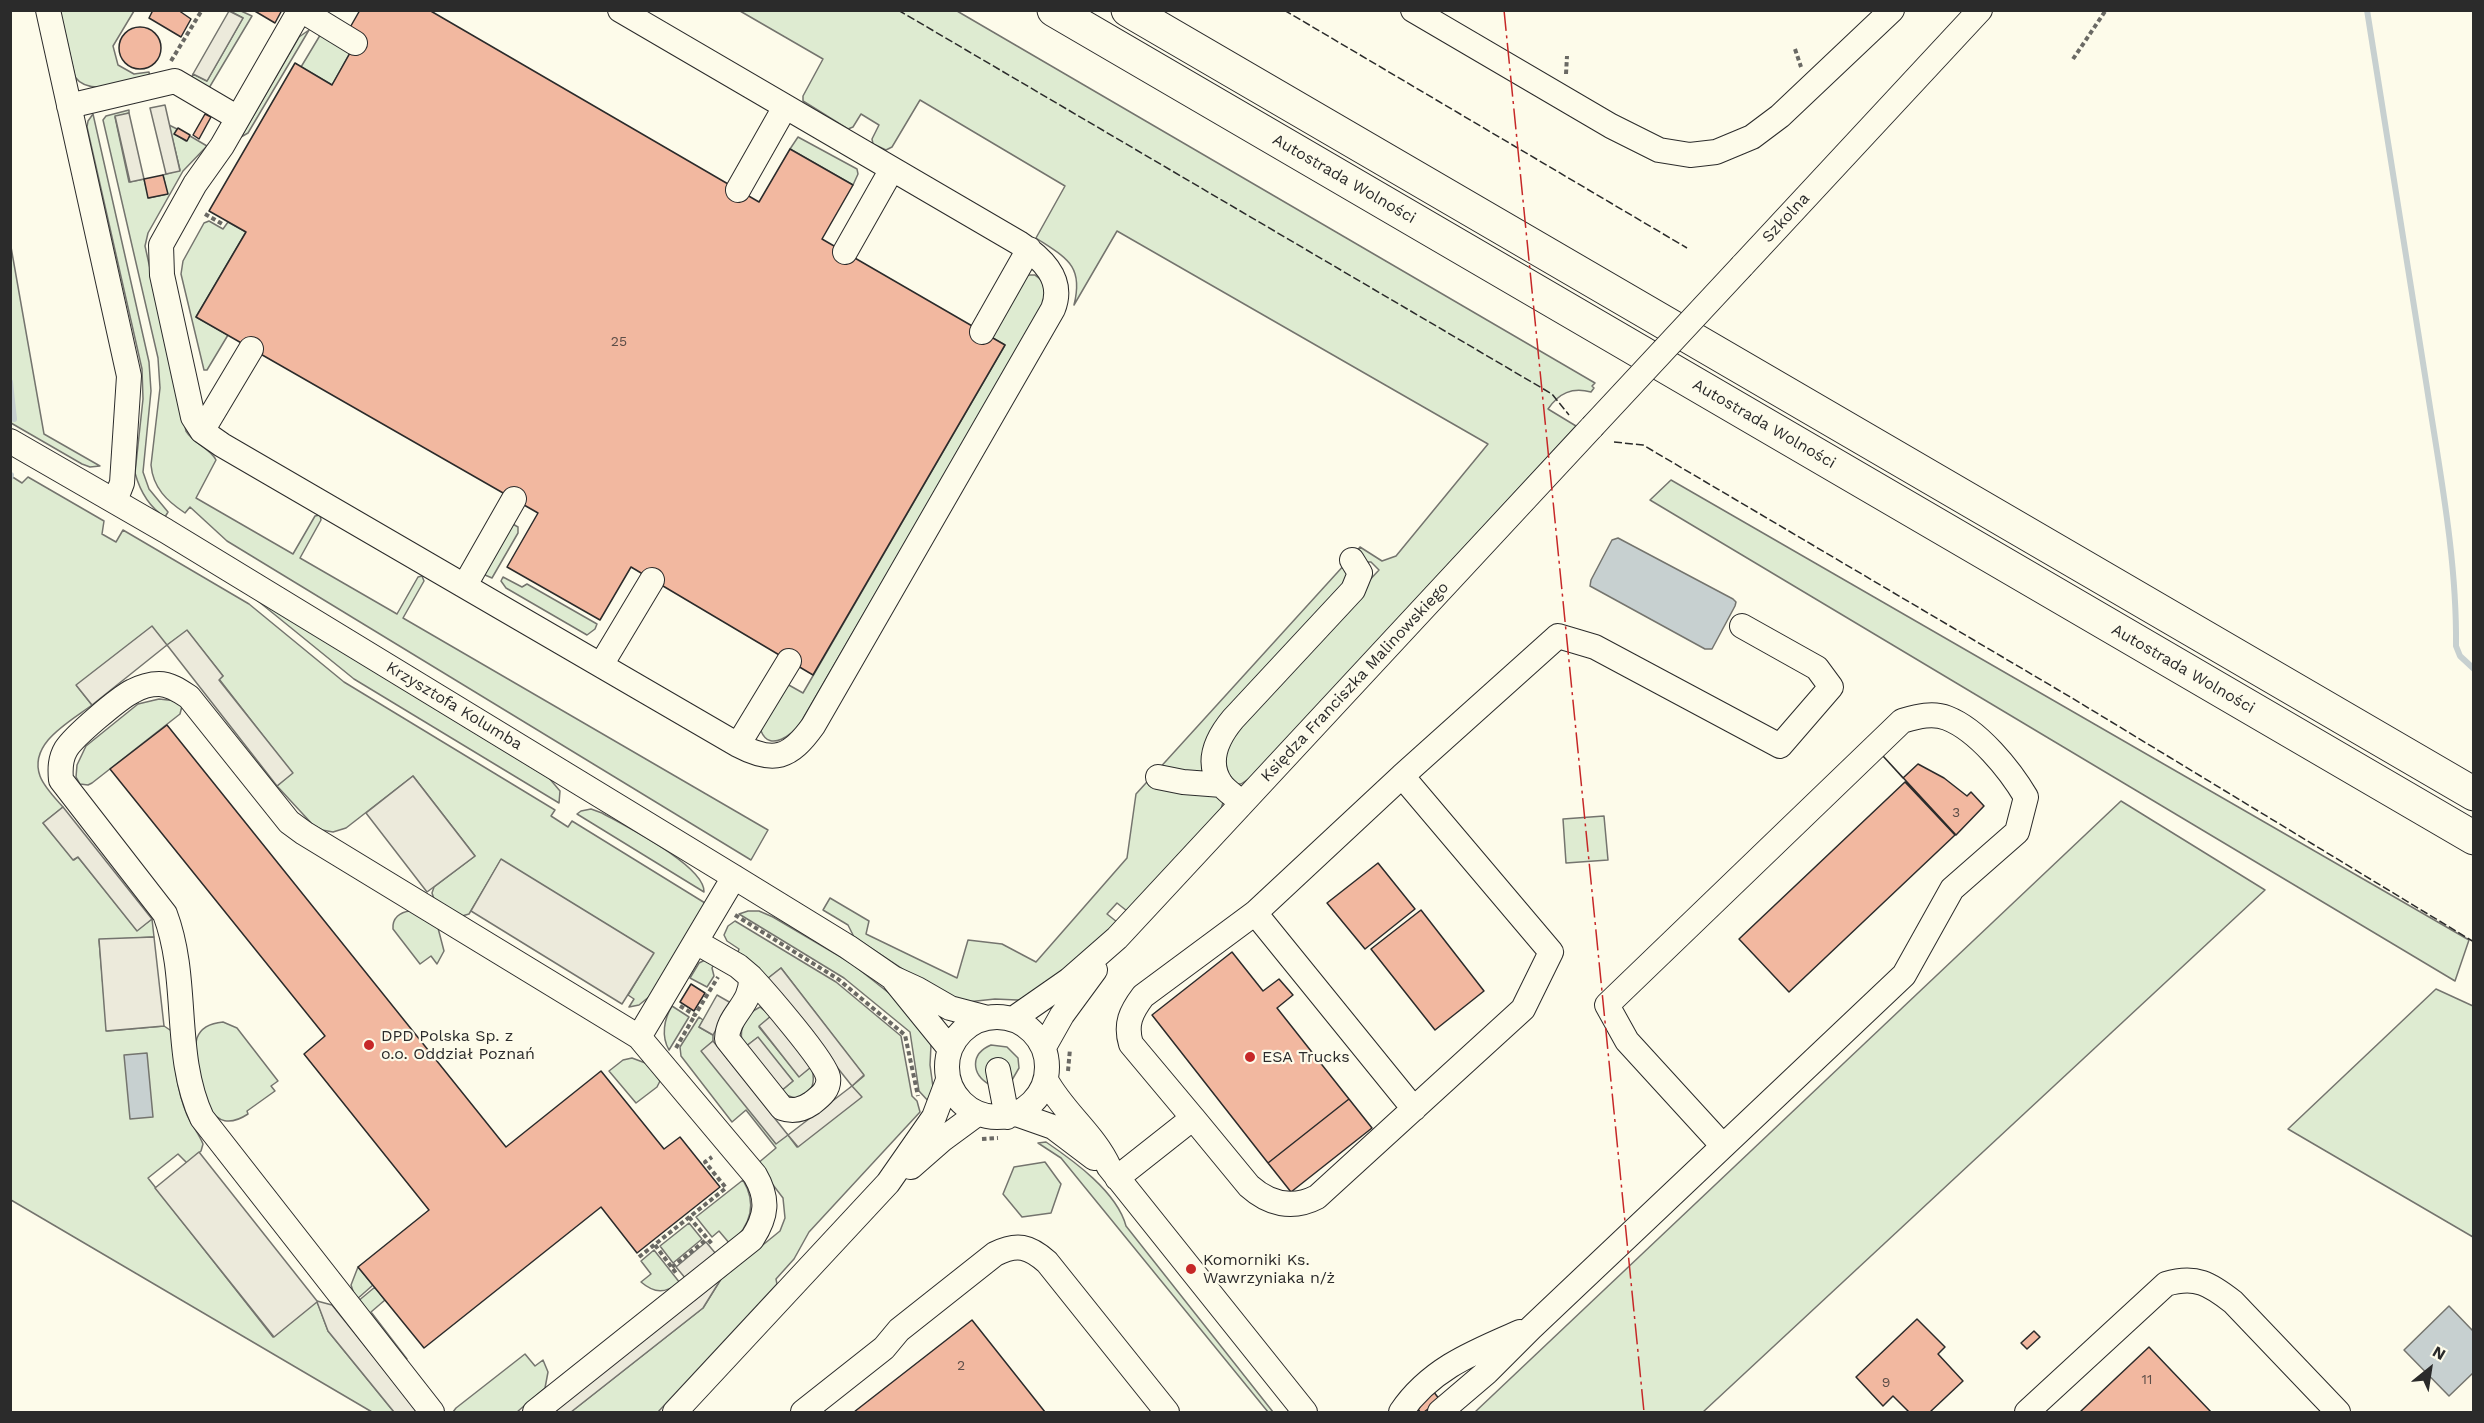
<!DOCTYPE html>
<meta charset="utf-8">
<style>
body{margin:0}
#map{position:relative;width:2484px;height:1423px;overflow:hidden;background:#fdfbea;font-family:"Work Sans",sans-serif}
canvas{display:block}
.frame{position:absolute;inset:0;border:12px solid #2b2b2b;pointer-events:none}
.north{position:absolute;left:2400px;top:1339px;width:60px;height:60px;-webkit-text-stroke:4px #fdfbea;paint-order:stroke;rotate:30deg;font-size:16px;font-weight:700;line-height:24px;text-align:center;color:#2b2b2b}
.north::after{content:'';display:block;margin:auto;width:21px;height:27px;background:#2b2b2b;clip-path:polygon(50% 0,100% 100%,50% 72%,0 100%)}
</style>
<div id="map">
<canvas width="2484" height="1423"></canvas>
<div class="frame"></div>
<div class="north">N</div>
</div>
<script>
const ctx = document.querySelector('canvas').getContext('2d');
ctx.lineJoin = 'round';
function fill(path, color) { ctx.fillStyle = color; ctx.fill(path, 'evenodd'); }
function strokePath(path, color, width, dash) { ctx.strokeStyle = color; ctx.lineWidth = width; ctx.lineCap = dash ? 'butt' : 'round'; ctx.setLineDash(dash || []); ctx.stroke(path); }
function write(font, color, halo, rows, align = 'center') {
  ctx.font = font + ' "Work Sans",sans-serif'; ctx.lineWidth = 4.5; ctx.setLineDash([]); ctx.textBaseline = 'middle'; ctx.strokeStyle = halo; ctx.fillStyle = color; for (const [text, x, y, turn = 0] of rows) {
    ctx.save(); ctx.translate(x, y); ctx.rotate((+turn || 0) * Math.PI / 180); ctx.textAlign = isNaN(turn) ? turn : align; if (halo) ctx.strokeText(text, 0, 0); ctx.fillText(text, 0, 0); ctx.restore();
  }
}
const green = new Path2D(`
 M 60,11 L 134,11 L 113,46 L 118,65 L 134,74 L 149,72 L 150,77 C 130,81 90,98 75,77 Z
 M 230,11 L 241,11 L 252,16 L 209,88 L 191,79 L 193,74 L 207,81 L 243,18 Z
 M 740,11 L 957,11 L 1595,383 L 1592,386 L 1594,388 L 1591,392 C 1572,387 1559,393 1548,409 L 1576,426 L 1253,776 L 1241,784 L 1234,784 L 1221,764 L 1241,718 L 1379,570 L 1371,562 L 1366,562 L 1355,553 L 1360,547 L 1382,561 L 1396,556 L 1488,444 L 1117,231 L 1074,305 C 1084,265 1066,258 1036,238 L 1065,186 L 920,100 L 892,147 L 886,150 L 873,144 L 872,139 L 879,125 L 861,114 L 853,127 L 848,129 L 803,101 L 803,96 L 823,59 Z
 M 309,30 L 248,133 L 241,137 L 299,37 Z
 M 322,32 L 352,49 L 332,85 L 301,67 Z
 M 129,110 L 129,113 L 115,117 L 129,182 L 144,179 L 149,198 L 167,194 L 163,175 L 180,170 L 169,125 L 177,129 L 175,134 L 186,141 L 190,136 L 207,146 L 183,171 L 148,233 L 145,246 L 186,431 C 193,443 211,449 216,460 L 196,498 L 293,554 L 315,516 L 320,515 L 321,520 L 300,558 L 397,614 L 418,577 L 422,576 L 424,581 L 403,618 L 768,830 L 751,860 L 227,541 L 190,507 L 185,513 C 167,501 153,488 151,465 L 160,388 L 158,358 L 103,120 L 106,116 Z
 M 93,114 L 149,362 L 151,391 L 143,472 L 149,489 L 168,512 L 165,517 C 149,507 140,491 135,473 L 143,399 L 142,369 L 87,127 L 88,121 Z
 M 798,137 L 857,169 L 858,174 L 853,185 L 790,149 Z
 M 209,221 L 223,229 L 228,222 L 246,232 L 196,317 L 228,335 L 207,370 L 204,370 L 181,274 L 183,261 L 204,223 Z
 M 11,247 L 44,434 L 100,466 L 90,467 L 82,464 L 11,423 Z
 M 1026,275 L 1035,275 C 1048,283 1046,296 1041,309 L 801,722 C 793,734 770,753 761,731 L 763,725 L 787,684 L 803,693 L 1005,345 L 989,336 Z
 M 11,476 L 22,483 L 28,477 L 104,521 L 102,534 L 116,542 L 123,530 L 249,604 L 344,682 L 555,810 L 551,816 L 568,827 L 572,821 L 705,903 L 650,996 L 639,1005 L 629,1007 L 634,999 L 628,995 L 653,953 L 501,860 L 469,914 L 462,916 L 434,899 L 432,893 L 434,887 L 475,856 L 413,776 L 346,828 L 333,832 L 322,830 L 313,825 L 277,786 L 292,773 L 219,679 L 223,676 L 187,631 L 167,645 L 77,686 L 92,705 C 71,721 28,743 40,776 C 44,787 55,798 63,807 L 43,823 L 74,860 L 78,857 L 137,930 L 152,919 L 154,937 L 99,940 L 107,1031 L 164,1026 L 173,1032 C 174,1060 176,1089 187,1115 C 192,1126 199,1134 203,1144 L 201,1151 L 187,1163 L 178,1154 L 148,1178 L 273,1337 L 317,1301 L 328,1331 L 394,1412 L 372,1412 L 11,1200 Z
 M 1671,480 L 2469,940 L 2455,981 L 1650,500 Z
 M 511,523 L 518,527 L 518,533 L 492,578 L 485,575 L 485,571 Z
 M 1346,563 L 1352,572 L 1207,759 L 1196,790 L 1224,799 L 1221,809 L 1127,911 L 1117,903 L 1107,914 L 1117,922 L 1095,946 L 1025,1000 L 1017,1000 L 995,999 L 967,1002 L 953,997 L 922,982 L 854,937 L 848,925 L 823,910 L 830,898 L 869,921 L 866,934 L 957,978 L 968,940 L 1002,944 L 1036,962 L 1127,858 L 1136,794 Z
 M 503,577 L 522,587 L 527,584 L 597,624 L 595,629 L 587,635 L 506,588 L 501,581 Z
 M 253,597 L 549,778 L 560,791 L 559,803 L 354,679 Z
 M 159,699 L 177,701 L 182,706 L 180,714 L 92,783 L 88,785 L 80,784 L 76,777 L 77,765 L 86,746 L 138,704 Z
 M 2121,801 L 2265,890 L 1703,1412 L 1475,1412 Z
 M 591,809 L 602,813 C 625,826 705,866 704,892 L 577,814 L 581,811 Z
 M 1604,816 L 1608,860 L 1566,863 L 1563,819 Z
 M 410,911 L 438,928 L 444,951 L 437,964 L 431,956 L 420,964 L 393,929 C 392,918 400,912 410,911 Z
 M 748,911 L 759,911 L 773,917 L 851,963 L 894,997 L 924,1031 L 931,1045 L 930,1065 L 933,1087 L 930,1103 L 919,1091 L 910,1032 L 844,978 L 739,914 Z
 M 735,921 L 836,982 L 901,1036 L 912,1096 L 917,1101 L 920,1112 L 809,1232 L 794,1259 L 776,1279 L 777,1284 L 658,1412 L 571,1412 L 703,1308 L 721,1279 L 780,1231 L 785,1218 L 783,1198 L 757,1164 L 776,1148 L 746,1110 L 732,1122 L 681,1056 L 680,1047 L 699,1017 L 703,1020 L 699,1027 L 713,1035 L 713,1041 L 702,1051 L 788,1135 L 797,1147 L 852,1086 L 864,1076 L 781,968 L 767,979 L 737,955 L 739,949 L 727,941 L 724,935 L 728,926 Z
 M 705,960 L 715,962 L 712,968 L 714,976 L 707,987 L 690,978 L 699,963 Z
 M 2436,989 L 2473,1006 L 2473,1237 L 2288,1129 Z
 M 672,1006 L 689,1017 L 669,1050 C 661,1036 664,1019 672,1006 Z
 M 760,1007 L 771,1016 L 759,1027 L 799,1076 L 811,1067 C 820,1090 801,1108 781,1091 L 793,1081 L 757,1038 L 745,1047 C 736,1033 745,1014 760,1007 Z
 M 223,1022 L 237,1028 L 278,1081 L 271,1086 L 275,1091 L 247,1111 L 248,1114 C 210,1139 202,1092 198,1066 C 197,1057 194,1046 197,1038 C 201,1027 212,1023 223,1022 Z
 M 991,1045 L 1007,1047 L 1018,1058 L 1019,1068 L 1012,1080 L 990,1085 C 971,1074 970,1054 991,1045 Z
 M 632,1058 L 648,1064 L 660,1081 L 657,1087 L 636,1103 L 609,1071 L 623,1060 Z
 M 1046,1142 C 1074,1161 1117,1192 1126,1226 L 1273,1412 L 1268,1412 L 1061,1158 L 1038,1143 Z
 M 1045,1162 L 1061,1184 L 1051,1213 L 1022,1217 L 1003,1194 L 1014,1167 Z
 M 743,1180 C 758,1205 750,1226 730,1244 L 719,1231 L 712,1237 L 696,1217 Z
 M 689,1223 L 702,1239 L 673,1263 L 660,1246 Z
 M 654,1250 L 680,1283 C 665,1293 655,1294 641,1282 L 651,1274 L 641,1261 Z
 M 358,1267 L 373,1285 L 356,1300 L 351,1285 Z
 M 375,1287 L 385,1300 L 371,1312 L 407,1359 L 404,1359 L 357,1302 Z
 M 525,1354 L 535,1366 L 543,1360 L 548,1372 L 545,1388 L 517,1412 L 453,1412 L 456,1408 Z`);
const parking = new Path2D(`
 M 229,11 L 243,18 L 207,81 L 193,74 Z
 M 165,105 L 180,171 L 166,174 L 150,108 Z
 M 129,113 L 144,179 L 130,182 L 115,116 Z
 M 152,626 L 167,645 L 187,630 L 223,676 L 219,680 L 293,773 L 277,786 L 167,645 L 92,705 L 76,685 Z
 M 413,776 L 475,856 L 427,892 L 366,813 Z
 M 63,807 L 152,919 L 137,931 L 78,857 L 73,860 L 43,823 Z
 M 501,859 L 654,953 L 622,1004 L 471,911 Z
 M 154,937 L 164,1026 L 106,1031 L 99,939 Z
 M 781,968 L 864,1075 L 852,1086 L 862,1097 L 798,1147 L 788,1135 L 776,1144 L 701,1051 L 713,1041 L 788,1135 L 852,1086 L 767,979 Z
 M 717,995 L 731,1003 L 713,1035 L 699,1027 Z
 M 771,1016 L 811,1067 L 799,1077 L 759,1026 Z
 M 758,1037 L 793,1081 L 781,1091 L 745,1047 Z
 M 199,1152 L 317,1301 L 332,1305 L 418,1412 L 394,1412 L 328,1331 L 317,1302 L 274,1337 L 155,1188 Z
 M 706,1242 L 716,1254 L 686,1279 L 676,1267 Z
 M 721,1279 L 703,1308 L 571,1412 L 553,1412 Z`);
const water = new Path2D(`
 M 1618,538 L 1733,599 L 1736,602 L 1735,606 L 1712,649 L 1705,649 L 1590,586 L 1591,580 L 1612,540 Z
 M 147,1053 L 153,1117 L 130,1119 L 124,1055 Z
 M 2449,1306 L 2473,1331 L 2474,1372 L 2449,1396 L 2404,1350 Z`);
const stream = new Path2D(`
 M 2367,10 C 2388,136 2408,262 2427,388 C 2440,473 2457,560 2456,646 L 2460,656 L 2474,669
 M 10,382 L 14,419
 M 10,478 L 11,475`);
const building = new Path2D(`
 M 153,10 L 178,10 L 191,19 L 181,37 L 149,18 Z
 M 253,10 L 282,10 L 275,23 Z
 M 360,10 L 429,10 L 759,202 L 790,149 L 853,185 L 822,239 L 1005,345 L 813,675 L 631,567 L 600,620 L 507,567 L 538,513 L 196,317 L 246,232 L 209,211 L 295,63 L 332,85 L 359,37 L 348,31 Z
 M119 48a21 21 0 1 1 42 0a21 21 0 1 1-42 0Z
 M 205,114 L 211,117 L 199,139 L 193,135 Z
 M 178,128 L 190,135 L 187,141 L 174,134 Z
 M 163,175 L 168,194 L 148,198 L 144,179 Z
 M 167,725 L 506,1147 L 601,1071 L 664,1149 L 680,1137 L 720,1187 L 637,1253 L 601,1207 L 424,1348 L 358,1267 L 429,1210 L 304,1054 L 325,1036 L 110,769 Z
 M 1883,756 L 1903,778 L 1918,764 L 1944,778 L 1967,796 L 1971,792 L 1984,806 L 1956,835 Z
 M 1905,782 L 1955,835 L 1789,992 L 1739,939 Z
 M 1378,863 L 1415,909 L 1365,949 L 1327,903 Z
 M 1421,910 L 1484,991 L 1435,1030 L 1371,949 Z
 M 1232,952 L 1263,991 L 1279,979 L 1293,995 L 1277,1008 L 1349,1099 L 1268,1163 L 1152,1015 Z
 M 691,984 L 705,993 L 694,1011 L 680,1002 Z
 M 1349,1099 L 1372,1128 L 1291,1192 L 1268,1163 Z
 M 1917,1319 L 1945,1347 L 1938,1354 L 1963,1381 L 1930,1412 L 1909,1412 L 1893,1396 L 1883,1406 L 1856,1377 Z
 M 972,1320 L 1045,1412 L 854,1412 Z
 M 2034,1331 L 2040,1337 L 2027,1349 L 2021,1343 Z
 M 2149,1347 L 2211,1412 L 2080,1412 Z
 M 1433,1391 L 1440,1400 L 1424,1412 L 1420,1412 L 1415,1405 Z`);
const path = new Path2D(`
 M 1795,49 L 1801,67
 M 2073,59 L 2106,10
 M 171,61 L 202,10
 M 1566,74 L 1567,56
 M 205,214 L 224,225
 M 735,915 L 838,979 L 905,1035 L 918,1096
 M 680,1006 L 695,1015 L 718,977
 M 676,1048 L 695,1015
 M 1068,1071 L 1070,1049
 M 982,1139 L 998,1138
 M 689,1217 L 712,1244
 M 655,1245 L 676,1273
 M 639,1257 L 726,1188 L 705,1162 L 712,1157
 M 672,1267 L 707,1239`);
const minor = new Path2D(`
 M 48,10 L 129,376 L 122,483 L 115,501
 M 300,10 L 222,146 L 195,184 L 161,245 L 162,275 L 193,417 L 202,431 L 222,445 L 738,745 C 774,764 790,758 813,726 L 1053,309 C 1065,279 1042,258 1019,243 L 620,10
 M 301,10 L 355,43
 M 1413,10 L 1611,126 L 1659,150 L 1690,155 L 1716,152 L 1752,137 L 1780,116 L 1892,10
 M 69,106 L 175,81 L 238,118
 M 738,190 L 785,107
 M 845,252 L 892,169
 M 1742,266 L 1980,10
 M 982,332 L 1029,249
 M 202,431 L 251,349
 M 10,441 L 166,531 L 734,877 L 848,947 L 893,978 L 917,989 L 950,1008 L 988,1018
 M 465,585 L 514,499
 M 601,665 L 652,580
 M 738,745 L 789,661
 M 1158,777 L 1183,782 L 1222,785
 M 1242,803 C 1236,797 1226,791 1221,784 C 1205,761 1218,737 1233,719 L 1353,590 L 1360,573 L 1352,560
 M 1255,913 L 1414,1109
 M 696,942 L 738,966 L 751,977 C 765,992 825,1061 828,1077 C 830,1089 821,1096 812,1103 C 802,1110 793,1112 782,1108 L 727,1039 C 728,1013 752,1006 751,977
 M 894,980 L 950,1049
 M947 1067a50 50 0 1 1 100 0a50 50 0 1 1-100 0Z
 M 1013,1019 L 1069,980 L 1117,938 L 1592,427
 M 639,1037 L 734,877
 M 1044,1047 L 1062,1015 L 1095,970
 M 998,1070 L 1007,1117
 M 1046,1080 C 1063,1112 1094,1134 1109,1167 L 1305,1412
 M 1016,1114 L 1053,1127 L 1094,1158
 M 1193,1118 L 1131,1044 C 1125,1024 1131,1012 1143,996 L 1255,913 L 1402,776
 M 911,1167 L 943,1139 L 977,1114
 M 1117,1178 L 1193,1118 L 1249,1186 C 1269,1204 1292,1210 1317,1197 L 1523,1009 L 1551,952 L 1402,776 L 1558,636 L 1595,647 L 1780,746 L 1831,687 L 1817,668 L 1742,626
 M 432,1412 L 202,1118 C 172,1054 190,980 165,914 L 61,780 C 60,769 60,759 66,749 C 74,736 119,698 133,691 C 140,687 151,684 159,684 C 170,684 180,691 189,697 L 289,822 L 304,833 L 639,1037 L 755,1175 C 769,1199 767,1216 752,1239 L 535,1412
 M 675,1412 L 888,1183 L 934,1117 L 948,1080
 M 803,1412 L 884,1348 L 899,1330 L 995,1254 C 1017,1243 1029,1246 1047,1262 L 1167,1412
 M 1401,1412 C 1430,1369 1474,1352 1520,1332
 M 1440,1412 L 1487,1372 L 1531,1328 L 1904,975 L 1952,889 L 2017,832 L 2026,797 C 2010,770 1978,730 1947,718 C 1932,712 1916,717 1902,721 L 1607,1005 L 1627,1041 L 1723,1146
 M 2027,1412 L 2166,1284 C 2196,1275 2210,1284 2233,1302 L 2338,1412`);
const highway = new Path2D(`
 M 1054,10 L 2474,838
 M 1128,10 L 2474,794`);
const minorBridge = new Path2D(`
 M 1592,427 L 1742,266`);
const fence = new Path2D(`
 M 898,10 L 1552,394 L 1569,415
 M 1284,10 L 1687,248
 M 1614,442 L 1643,445 L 2072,698 L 2474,942`);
const power = new Path2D(`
 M 1504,10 L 1644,1412`);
const markers = [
 [369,1045,6,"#c62828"],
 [1250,1057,6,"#c62828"],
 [1191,1269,6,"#c62828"]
];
const numberNames = [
 ["25",619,342],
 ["3",1956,813],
 ["2",961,1366],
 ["11",2147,1380],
 ["9",1886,1383]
];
const streetNames = [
 ["Autostrada Wolności",1344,179,30],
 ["Szkolna",1786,218,-47],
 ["Autostrada Wolności",1764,424,30],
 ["Autostrada Wolności",2183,669,30],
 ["Księdza Franciszka Malinowskiego",1355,682,-47],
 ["Krzysztofa Kolumba",454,706,31]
];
const poiNames = [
 ["DPD Polska Sp. z",381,1036],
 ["o.o. Oddział Poznań",381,1054],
 ["ESA Trucks",1262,1057],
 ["Komorniki Ks.",1203,1260],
 ["Wawrzyniaka n/ż",1203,1278]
];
fill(green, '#deebd1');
strokePath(green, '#74746e', 1.5);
fill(parking, '#eceadb');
strokePath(parking, '#74746e', 1.5);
fill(water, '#c7d0d0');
strokePath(water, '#74746e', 1.5);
strokePath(stream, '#c7d0d0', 6);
fill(building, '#f2b8a0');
strokePath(building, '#2b2b2b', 1.5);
strokePath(minor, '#2b2b2b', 26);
strokePath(highway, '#2b2b2b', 35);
strokePath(path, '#6a6964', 4, [4.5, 3]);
strokePath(minor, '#fdfbea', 24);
strokePath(highway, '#fdfbea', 33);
strokePath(minorBridge, '#2b2b2b', 26, []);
strokePath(minorBridge, '#fdfbea', 24);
strokePath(fence, '#2b2b2b', 1.5, [8, 3]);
strokePath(power, '#c62828', 1.5, [21, 4.5, 3, 4.5]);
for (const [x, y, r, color] of markers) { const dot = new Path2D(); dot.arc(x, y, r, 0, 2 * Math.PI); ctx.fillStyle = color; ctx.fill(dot); strokePath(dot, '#fdfbea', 2); }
write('14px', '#5d4e48', null, numberNames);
write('16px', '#2b2b2b', '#fdfbea', streetNames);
write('16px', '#2b2b2b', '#fdfbea', poiNames, 'left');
</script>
